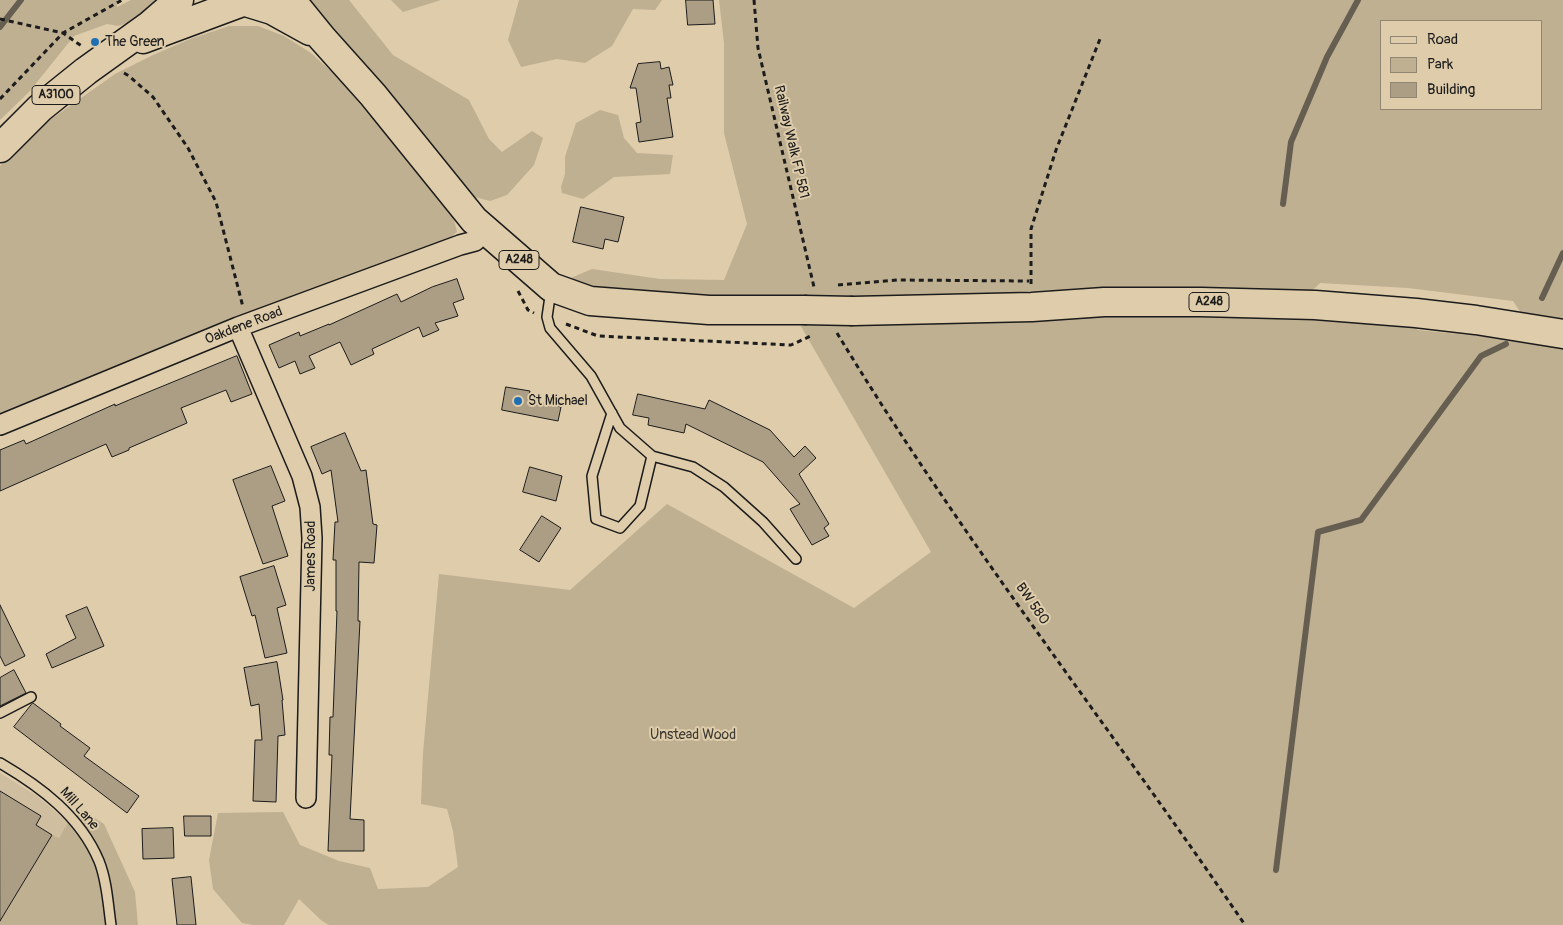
<!DOCTYPE html>
<style>
body{margin:0}
#map{position:relative;width:1563px;height:925px;overflow:hidden;background:#deccaa;font-family:Pangolin,sans-serif}
canvas{display:block}
.legend{position:absolute;left:1380px;top:20px;width:162px;height:90px;box-sizing:border-box;background:#deccaa;border:1px solid #908671;margin:0;padding:6px 9px;list-style:none;font-size:15px;color:#1c1c1c}
.legend li{display:flex;align-items:center;gap:10px;height:25px}
.legend b{width:25px;border:1px solid #908671}
</style>
<div id="map">
<canvas width="1563" height="925"></canvas>
<ul class="legend">
<li><b style="height:6px;background:#deccaa"></b>Road</li>
<li><b style="height:14px;background:#bfb092"></b>Park</li>
<li><b style="height:14px;background:#ab9e85"></b>Building</li>
</ul>
</div>
<script>
const ctx = document.querySelector('canvas').getContext('2d');
ctx.lineJoin = 'round';
function fill(path, color) { ctx.fillStyle = color; ctx.fill(path, 'evenodd'); }
function strokePath(path, color, width, dash) { ctx.strokeStyle = color; ctx.lineWidth = width; ctx.lineCap = dash ? 'butt' : 'round'; ctx.setLineDash(dash || []); ctx.stroke(path); }
function write(font, color, halo, rows, align = 'center') {
  ctx.font = font + ' Pangolin,sans-serif'; ctx.lineWidth = 4; ctx.setLineDash([]); ctx.textBaseline = 'middle'; ctx.strokeStyle = halo; ctx.fillStyle = color; for (const [text, x, y, turn = 0] of rows) {
    ctx.save(); ctx.translate(x, y); ctx.rotate((+turn || 0) * Math.PI / 180); ctx.textAlign = isNaN(turn) ? turn : align; if (halo) ctx.strokeText(text, 0, 0); ctx.fillText(text, 0, 0); ctx.restore();
  }
}
const built = new Path2D(`
 M 0,773 L 37,796 L 68,822 L 21,904 L 0,925 Z`);
const green = new Path2D(`
 M 0,0 L 117,0 L 117,7 L 131,0 L 167,0 L 134,21 L 118,26 L 107,24 L 74,36 L 29,92 L 0,120 Z
 M 310,0 L 349,0 L 393,55 L 469,100 L 489,139 L 502,152 L 532,131 L 543,138 L 534,165 L 507,195 L 490,201 L 475,197 Z
 M 391,0 L 441,0 L 403,12 Z
 M 519,0 L 662,0 L 655,10 L 633,9 L 612,46 L 585,63 L 557,59 L 521,67 L 508,40 Z
 M 719,0 L 1563,0 L 1563,321 L 1521,313 L 1513,301 L 1408,288 L 1320,283 L 1311,292 L 1105,287 L 860,301 L 778,302 L 604,292 L 566,280 L 592,269 L 660,279 L 724,280 L 747,224 L 724,133 L 724,43 ZM 1382,21 L 1542,21 L 1542,109 L 1382,109 Z
 M 229,26 L 258,26 L 284,36 L 311,53 L 335,75 L 398,148 L 453,216 L 457,232 L 442,245 L 0,418 L 0,166 L 30,134 L 115,74 L 153,55 L 190,39 Z
 M 600,110 L 618,115 L 624,138 L 637,153 L 673,155 L 670,174 L 614,177 L 583,199 L 562,193 L 561,187 L 565,174 L 565,157 L 576,123 Z
 M 1117,313 L 1404,319 L 1418,330 L 1488,337 L 1563,349 L 1563,925 L 329,925 L 322,921 L 299,899 L 284,925 L 253,925 L 242,923 L 213,889 L 209,860 L 218,813 L 283,812 L 300,845 L 339,861 L 370,868 L 378,889 L 428,887 L 458,867 L 453,831 L 447,809 L 421,804 L 423,753 L 439,574 L 570,590 L 667,504 L 854,608 L 931,552 L 799,323 Z
 M 82,810 L 104,824 L 135,892 L 138,925 L 0,925 L 0,921 L 52,835 L 59,838 L 68,822 Z`);
const stream = new Path2D(`
 M 0,27 L 21,0
 M 1283,204 L 1291,142 L 1327,57 L 1358,0
 M 1542,298 L 1563,253
 M 1276,870 L 1318,532 L 1361,520 L 1481,356 L 1506,344`);
const building = new Path2D(`
 M 686,0 L 713,0 L 715,24 L 688,25 Z
 M 660,62 L 661,69 L 669,67 L 673,85 L 669,85 L 671,98 L 667,98 L 673,137 L 639,142 L 636,123 L 641,122 L 636,88 L 630,88 L 638,64 Z
 M 581,207 L 624,217 L 618,242 L 605,239 L 603,249 L 573,242 Z
 M 457,279 L 464,299 L 453,303 L 458,316 L 435,323 L 439,330 L 423,337 L 419,327 L 372,349 L 374,354 L 351,365 L 340,342 L 309,356 L 315,368 L 300,374 L 295,361 L 279,368 L 269,345 L 299,332 L 300,336 L 329,324 L 329,325 L 397,294 L 401,302 L 432,287 Z
 M 237,356 L 252,394 L 231,402 L 226,390 L 181,408 L 187,423 L 129,448 L 129,450 L 112,457 L 106,444 L 0,491 L 0,450 L 24,440 L 26,444 L 115,404 L 115,406 L 129,400 Z
 M 506,387 L 530,391 L 528,400 L 561,407 L 558,421 L 502,410 Z
 M 638,394 L 705,409 L 709,400 L 770,430 L 794,457 L 805,446 L 816,458 L 799,474 L 829,524 L 824,528 L 829,536 L 812,545 L 790,509 L 800,504 L 763,462 L 686,424 L 684,433 L 648,425 L 649,418 L 633,415 Z
 M 345,433 L 361,471 L 366,470 L 373,524 L 377,525 L 374,563 L 359,562 L 358,621 L 360,621 L 350,819 L 364,820 L 364,851 L 328,851 L 332,755 L 329,755 L 330,717 L 333,717 L 337,611 L 336,611 L 336,560 L 333,560 L 335,522 L 338,522 L 331,470 L 322,474 L 311,447 Z
 M 271,466 L 285,501 L 272,506 L 288,556 L 263,564 L 233,480 Z
 M 530,467 L 562,476 L 556,501 L 523,492 Z
 M 542,516 L 561,528 L 539,562 L 520,550 Z
 M 274,566 L 286,605 L 277,608 L 287,653 L 265,658 L 255,615 L 252,616 L 240,577 Z
 M 0,605 L 25,656 L 5,666 L 0,656 Z
 M 87,607 L 104,646 L 52,668 L 46,654 L 76,638 L 66,616 Z
 M 277,662 L 283,700 L 282,700 L 285,735 L 278,736 L 276,802 L 253,801 L 255,740 L 262,740 L 259,704 L 251,706 L 244,668 Z
 M 14,670 L 26,693 L 0,706 L 0,678 Z
 M 33,703 L 61,724 L 60,726 L 90,748 L 84,756 L 139,796 L 127,813 L 14,727 Z
 M 0,791 L 41,816 L 36,825 L 52,835 L 0,921 Z
 M 184,816 L 211,816 L 211,836 L 185,836 Z
 M 173,828 L 174,858 L 143,859 L 142,829 Z
 M 191,877 L 196,925 L 177,925 L 172,879 Z`);
const path = new Path2D(`
 M 754,0 L 758,48 L 814,287
 M 0,19 L 63,33 L 83,47
 M 124,73 L 129,76 L 153,97 L 188,148 L 216,202 L 243,307
 M 0,99 L 63,33 L 122,0
 M 1031,284 L 1031,229 L 1056,150 L 1100,39
 M 838,285 L 897,280 L 1029,281
 M 518,291 L 528,310 L 534,313
 M 566,324 L 598,336 L 791,345 L 813,335
 M 837,333 C 961,538 1110,727 1245,925`);
const lane = new Path2D(`
 M 551,290 L 547,317 L 550,328 L 591,376 L 620,428 L 652,456 L 693,467 L 724,487 L 763,522 L 796,559
 M 612,413 L 592,476 L 596,519 L 620,528 L 640,506 L 652,456
 M 0,713 L 31,697
 M 0,763 C 41,787 80,816 99,861 C 107,881 108,904 111,925`);
const street = new Path2D(`
 M 238,327 L 302,476 L 310,507 L 312,538 L 306,798
 M 0,425 L 238,327 L 460,245 L 475,241 L 486,229`);
const primary = new Path2D(`
 M 291,0 L 322,38 L 373,95 L 474,220 L 551,287 L 590,301 L 709,310 L 804,310
 M 246,2 L 272,10 L 310,31
 M 143,39 L 248,0
 M 0,148 L 40,108 L 86,71 L 150,25 L 179,0
 M 853,311 L 1032,307 L 1104,302 L 1201,302 L 1315,305 L 1416,313 L 1476,320 L 1563,334`);
const primaryBridge = new Path2D(`
 M 804,310 L 853,311`);
const markers = [
 [95,42,5,"#1f6fb2"],
 [518,401,5,"#1f6fb2"]
];
const shields = [
 [56,95,48],
 [519,260,40],
 [1209,302,40]
];
const shieldNames = [
 ["A3100",56,95],
 ["A248",519,260],
 ["A248",1209,302]
];
const poiNames = [
 ["The Green",105,42],
 ["St Michael",528,401]
];
const streetNames = [
 ["Railway Walk FP 581",791,142,77],
 ["Oakdene Road",244,326,-21],
 ["James Road",311,556,-90],
 ["BW 580",1032,604,55],
 ["Mill Lane",79,809,49]
];
const parkNames = [
 ["Unstead Wood",693,735]
];
fill(built, '#cfbe9f');
fill(green, '#bfb092');
strokePath(stream, '#665f51', 6);
fill(building, '#ab9e85');
strokePath(building, '#1c1c1c', 1);
strokePath(lane, '#1c1c1c', 12);
strokePath(street, '#1c1c1c', 22);
strokePath(primary, '#1c1c1c', 31);
strokePath(path, '#1c1c1c', 3, [5, 4]);
strokePath(lane, '#deccaa', 9);
strokePath(street, '#deccaa', 19);
strokePath(primary, '#deccaa', 28);
strokePath(primaryBridge, '#1c1c1c', 31, []);
strokePath(primaryBridge, '#deccaa', 28);
for (const [x, y, r, color] of markers) { const dot = new Path2D(); dot.arc(x, y, r, 0, 2 * Math.PI); ctx.fillStyle = color; ctx.fill(dot); strokePath(dot, '#deccaa', 2); }
for (const [x, y, w] of shields) { const box = new Path2D(); box.roundRect(x - w / 2, y - 9.5, w, 19, 4); ctx.fillStyle = '#deccaa'; ctx.fill(box); strokePath(box, '#1c1c1c', 1); }
write('bold 12px', '#1c1c1c', null, shieldNames);
write('14px', '#1c1c1c', '#deccaa', poiNames, 'left');
write('14px', '#1c1c1c', '#deccaa', streetNames);
write('14px', '#3d3a34', '#deccaa', parkNames);
</script>
